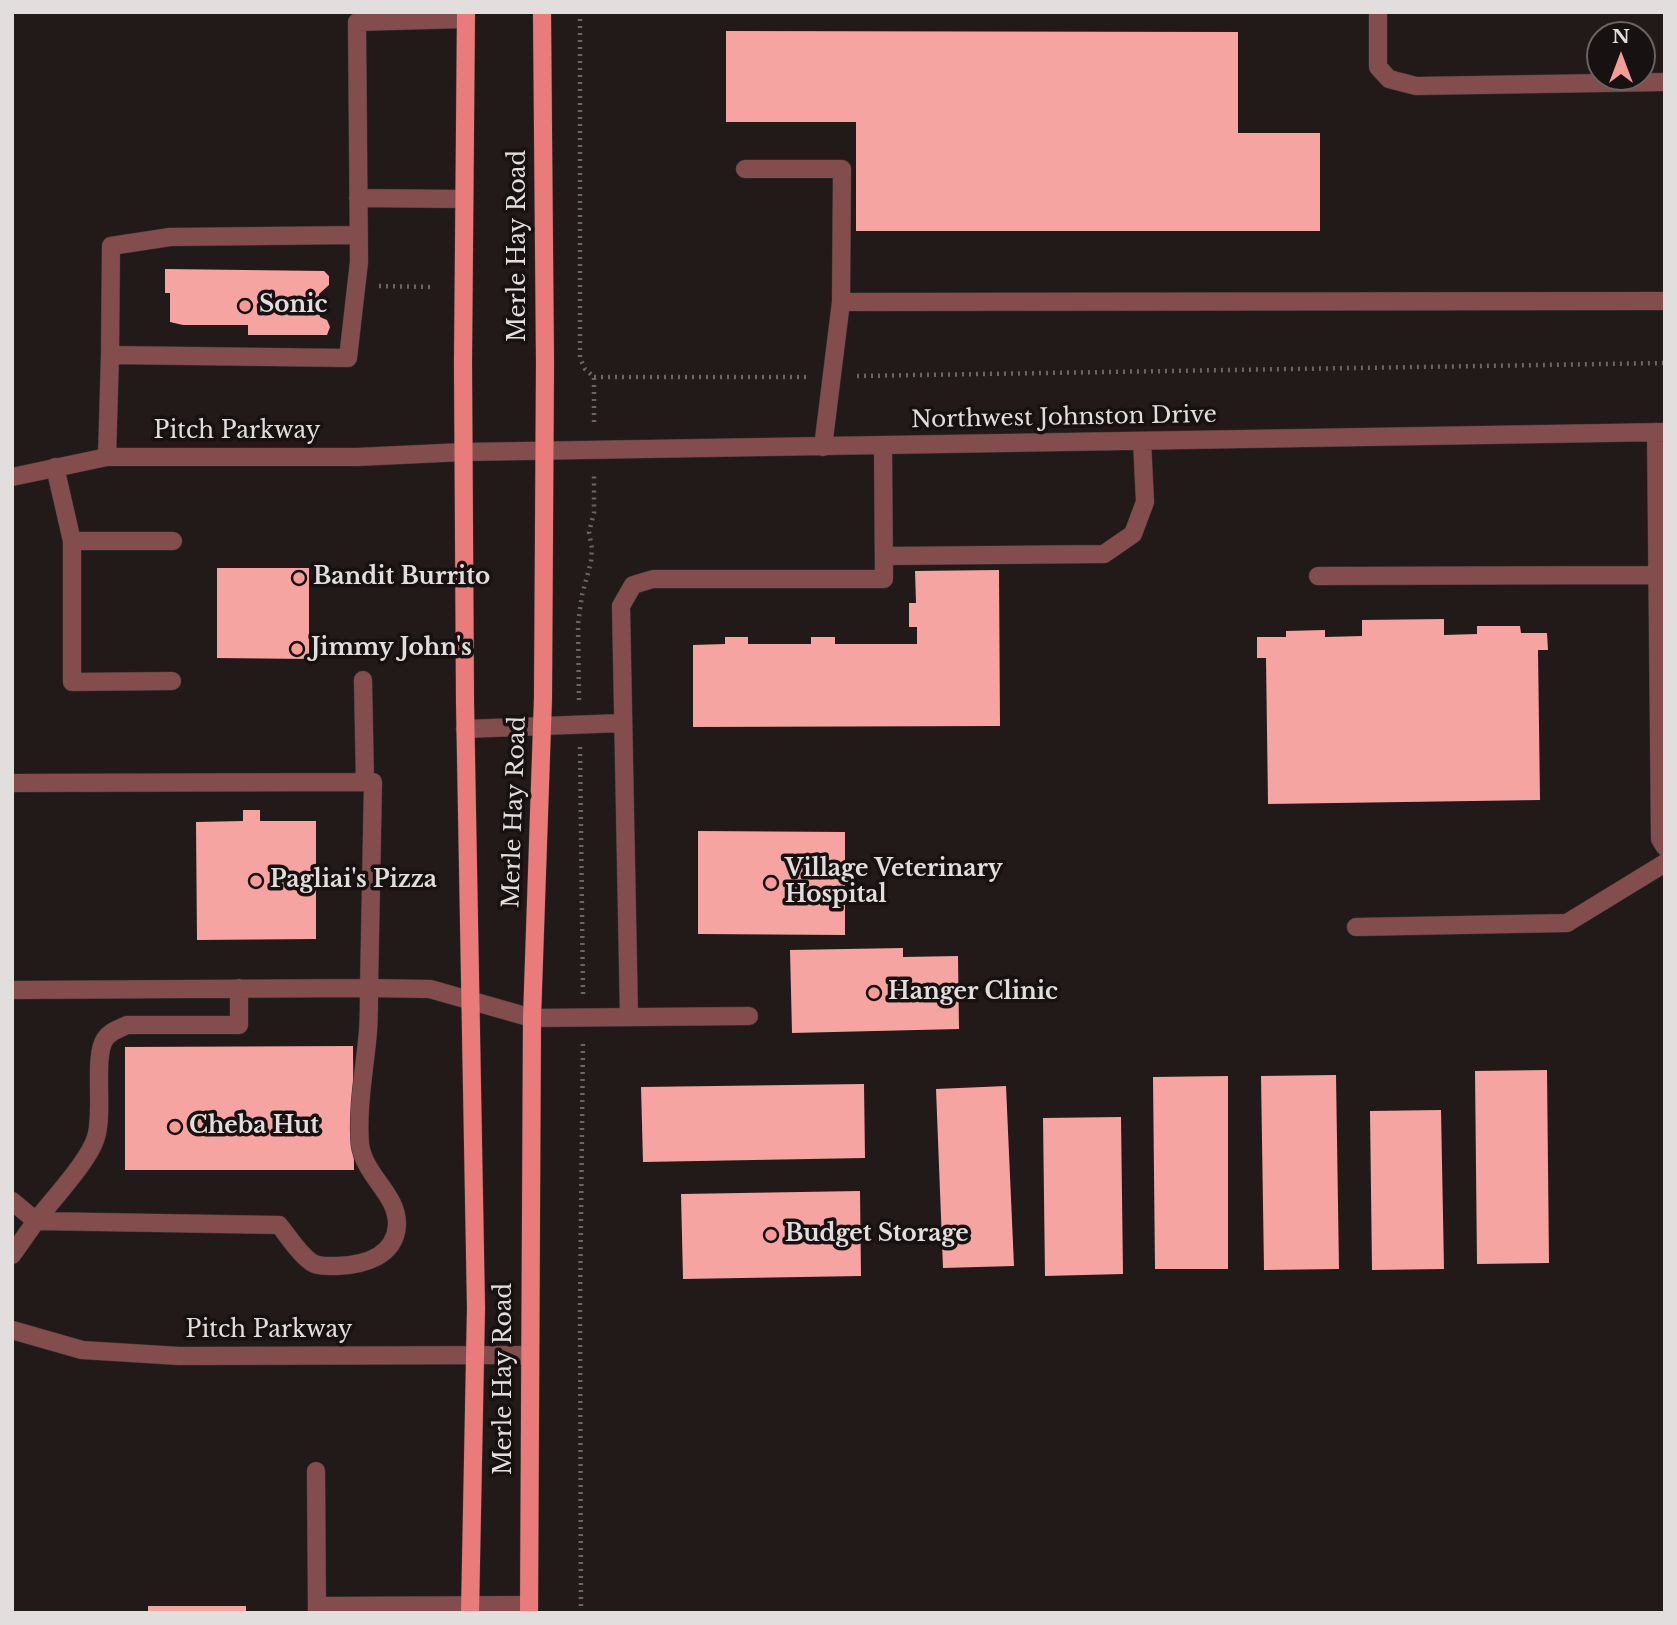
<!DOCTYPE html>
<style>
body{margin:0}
#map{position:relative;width:1677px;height:1625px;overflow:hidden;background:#211a19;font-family:"Libre Baskerville",serif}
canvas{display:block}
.frame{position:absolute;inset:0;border:14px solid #e3dede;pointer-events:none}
.north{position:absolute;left:1586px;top:21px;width:70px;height:70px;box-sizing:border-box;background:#171111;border:2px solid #696363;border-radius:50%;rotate:0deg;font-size:19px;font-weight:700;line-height:28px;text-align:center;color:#e3dede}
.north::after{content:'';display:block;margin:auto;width:24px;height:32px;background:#f59b98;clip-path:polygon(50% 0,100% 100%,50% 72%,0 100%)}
</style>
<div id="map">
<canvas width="1677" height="1625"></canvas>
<div class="frame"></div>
<div class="north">N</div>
</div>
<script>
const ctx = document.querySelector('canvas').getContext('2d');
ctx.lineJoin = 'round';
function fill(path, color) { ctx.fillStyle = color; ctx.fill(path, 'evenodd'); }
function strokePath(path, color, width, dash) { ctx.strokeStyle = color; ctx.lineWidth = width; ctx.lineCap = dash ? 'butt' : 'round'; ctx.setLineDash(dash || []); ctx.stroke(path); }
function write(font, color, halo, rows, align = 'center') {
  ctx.font = font + ' "Libre Baskerville",serif'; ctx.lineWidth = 7; ctx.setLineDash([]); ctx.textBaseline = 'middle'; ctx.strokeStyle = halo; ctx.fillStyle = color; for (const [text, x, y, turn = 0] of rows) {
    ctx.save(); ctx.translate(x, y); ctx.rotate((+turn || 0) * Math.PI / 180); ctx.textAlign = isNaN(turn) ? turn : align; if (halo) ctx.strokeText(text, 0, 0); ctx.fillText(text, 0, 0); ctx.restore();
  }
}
const building = new Path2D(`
 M 726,31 L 1238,32 L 1238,133 L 1320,133 L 1320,231 L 856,231 L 856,122 L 726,122 Z
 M 165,269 L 324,271 L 329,276 L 329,285 L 319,294 L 320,317 L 327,320 L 330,327 L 327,335 L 248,335 L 248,325 L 183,325 L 170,322 L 170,293 L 165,293 Z
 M 217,568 L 309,568 L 309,659 L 217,658 Z
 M 999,570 L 1000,726 L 693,727 L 693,645 L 725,644 L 725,637 L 748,637 L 748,644 L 811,644 L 811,637 L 835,637 L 835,644 L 917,644 L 917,627 L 909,627 L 909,603 L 916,603 L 915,571 Z
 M 1444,619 L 1444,635 L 1477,634 L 1477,626 L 1520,626 L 1521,633 L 1547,633 L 1548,650 L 1538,650 L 1540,800 L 1268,804 L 1266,658 L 1257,658 L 1257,637 L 1286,637 L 1286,631 L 1325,630 L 1325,637 L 1362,636 L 1362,620 Z
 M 243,810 L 260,810 L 260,821 L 316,821 L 316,939 L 197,940 L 196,822 L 243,821 Z
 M 698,831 L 845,832 L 845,935 L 698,934 Z
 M 903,948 L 903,957 L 958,956 L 959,1029 L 792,1033 L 790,950 Z
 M 353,1046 L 354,1170 L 125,1170 L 125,1047 Z
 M 1547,1070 L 1549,1263 L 1477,1264 L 1475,1071 Z
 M 1336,1075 L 1339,1269 L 1264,1270 L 1261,1076 Z
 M 1228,1076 L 1228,1269 L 1155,1269 L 1153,1077 Z
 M 864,1084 L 865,1158 L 643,1162 L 641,1087 Z
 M 1006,1086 L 1014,1266 L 943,1268 L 936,1089 Z
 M 1441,1110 L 1444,1269 L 1372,1270 L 1370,1111 Z
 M 1121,1117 L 1123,1274 L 1045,1276 L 1043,1118 Z
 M 860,1191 L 861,1276 L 683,1279 L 681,1194 Z
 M 148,1606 L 246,1606 L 246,1613 L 148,1613 Z`);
const path = new Path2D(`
 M 580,12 L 580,358 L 585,369 L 594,377 L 594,426
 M 379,286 L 434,287
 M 857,376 L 1665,363
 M 594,377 L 806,377
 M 579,700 L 578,624 L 582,595 L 591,562 L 592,548 L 589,532 L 594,513 L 594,474
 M 580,747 L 583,994
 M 581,1613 L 580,1308 L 583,1041`);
const minor = new Path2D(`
 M 1378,12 L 1378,67 L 1389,79 L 1416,86 L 1665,82
 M 745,169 L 842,169 L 841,302
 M 358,198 L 464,199
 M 359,235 L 170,237 L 111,246 L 110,355 L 348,358 L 359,262 L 357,22 L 465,19
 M 1656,432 L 1660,839 L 1665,847
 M 823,447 L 841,302 L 1665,301
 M 107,457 L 110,355
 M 55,467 L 72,541 L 72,682 L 172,681
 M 12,477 L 107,457 L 357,457 L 464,452 L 1665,432
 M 72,541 L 173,541
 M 885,556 L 1104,554 L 1133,534 L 1145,502 L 1142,441
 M 1318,576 L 1657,575
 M 363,680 L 365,782
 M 465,729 L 622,723
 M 12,783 L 373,782 L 369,988 L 430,989 L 532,1018 L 749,1016
 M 1356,927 L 1567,923 L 1665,863
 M 12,990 L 369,988 C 369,1002 369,1017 368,1031 C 365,1068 357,1106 360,1144 C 364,1176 398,1194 397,1225 C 395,1257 363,1265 337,1266 C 328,1266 318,1267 311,1262 C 298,1253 289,1237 279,1225 L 36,1221
 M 629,1017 L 621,606 L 633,585 L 653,579 L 884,579 L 883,446
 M 12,1201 L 36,1221 L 12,1255
 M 36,1221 C 51,1201 90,1160 96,1137 C 104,1112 93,1056 105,1039 C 110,1031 119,1029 127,1025 L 239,1025 L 239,988
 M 12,1330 L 82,1350 L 179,1356 L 530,1355
 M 316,1471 L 317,1613
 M 317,1606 L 529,1605`);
const major = new Path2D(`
 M 466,12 L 463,362 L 465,701 L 476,1308 L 470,1613
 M 529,1613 L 532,1018 L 543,698 L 545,363 L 542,12`);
const markers = [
 [245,306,7,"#f59b98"],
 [299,578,7,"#f59b98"],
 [297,649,7,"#f59b98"],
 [256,881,7,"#f59b98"],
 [771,883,7,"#f59b98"],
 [874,993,7,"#f59b98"],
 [175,1127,7,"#f59b98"],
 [771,1235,7,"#f59b98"]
];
const streetNames = [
 ["Merle Hay Road",519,246,-90],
 ["Northwest Johnston Drive",1064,418,-1],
 ["Pitch Parkway",237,432],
 ["Merle Hay Road",515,812,-88],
 ["Pitch Parkway",269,1331],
 ["Merle Hay Road",505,1379,-90]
];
const poiNames = [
 ["Sonic",259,306],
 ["Bandit Burrito",313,578],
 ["Jimmy John's",311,649],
 ["Village Veterinary",785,870],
 ["Hospital",785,896],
 ["Pagliai's Pizza",270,881],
 ["Hanger Clinic",888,993],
 ["Cheba Hut",189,1127],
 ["Budget Storage",785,1235]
];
fill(building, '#f6a4a1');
strokePath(minor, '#3c3535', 19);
strokePath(major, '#3c3535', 19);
strokePath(path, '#6b6564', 4.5, [2, 5]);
strokePath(minor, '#824d4c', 18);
strokePath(major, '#e97c7b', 18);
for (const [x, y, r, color] of markers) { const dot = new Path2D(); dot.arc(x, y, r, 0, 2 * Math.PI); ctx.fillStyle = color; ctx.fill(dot); strokePath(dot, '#171111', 2.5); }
write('23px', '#e3dede', '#171111', streetNames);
write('bold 23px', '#e3dede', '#171111', poiNames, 'left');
</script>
